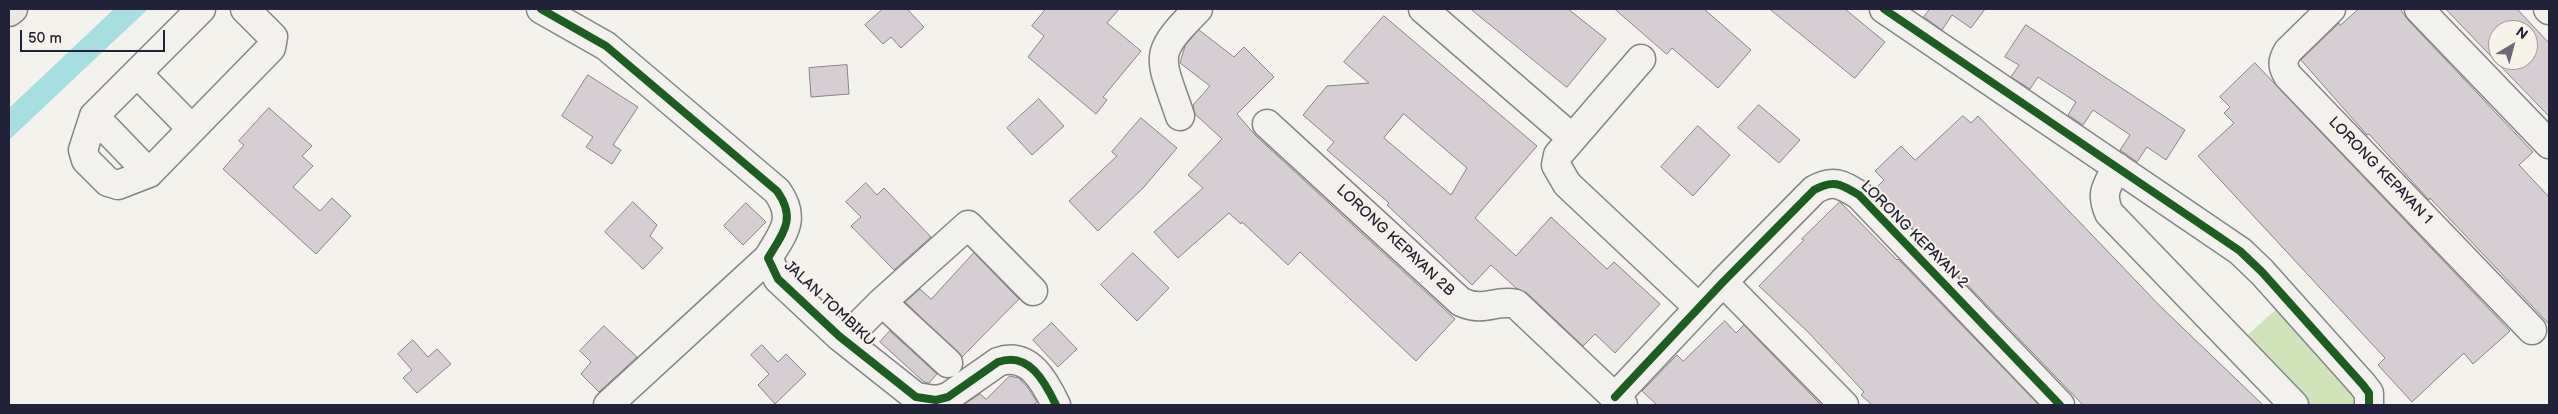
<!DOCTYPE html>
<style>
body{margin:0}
#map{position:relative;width:2558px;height:414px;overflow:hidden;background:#f4f2ec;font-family:"Balsamiq Sans",sans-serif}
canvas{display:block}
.frame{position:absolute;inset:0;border:10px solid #22223b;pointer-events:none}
.north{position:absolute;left:2488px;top:20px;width:50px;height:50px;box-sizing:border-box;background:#f7f3e8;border:1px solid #a29fa3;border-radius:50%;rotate:37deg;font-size:14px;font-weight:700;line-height:20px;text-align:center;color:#22223b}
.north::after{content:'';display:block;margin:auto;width:18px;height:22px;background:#6c6b79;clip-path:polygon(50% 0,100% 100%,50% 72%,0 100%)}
.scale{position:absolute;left:20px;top:30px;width:145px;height:22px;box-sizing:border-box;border:2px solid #22223b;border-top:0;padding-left:6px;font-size:15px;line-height:18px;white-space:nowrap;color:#22223b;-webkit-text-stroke:4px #f7f3e8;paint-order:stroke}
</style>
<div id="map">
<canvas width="2558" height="414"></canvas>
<div class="frame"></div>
<div class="north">N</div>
<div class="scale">50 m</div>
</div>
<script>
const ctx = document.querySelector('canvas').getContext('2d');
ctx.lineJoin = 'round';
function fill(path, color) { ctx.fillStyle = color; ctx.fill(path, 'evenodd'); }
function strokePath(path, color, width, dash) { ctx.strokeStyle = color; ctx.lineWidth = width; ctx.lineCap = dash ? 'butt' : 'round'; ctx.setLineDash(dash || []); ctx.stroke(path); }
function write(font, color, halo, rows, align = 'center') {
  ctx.font = font + ' "Balsamiq Sans",sans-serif'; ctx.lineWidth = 4; ctx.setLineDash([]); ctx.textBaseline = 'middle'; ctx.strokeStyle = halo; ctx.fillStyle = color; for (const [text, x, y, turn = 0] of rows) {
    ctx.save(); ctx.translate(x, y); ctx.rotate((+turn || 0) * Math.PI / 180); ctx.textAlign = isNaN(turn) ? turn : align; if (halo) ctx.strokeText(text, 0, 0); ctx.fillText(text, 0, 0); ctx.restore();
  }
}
const green = new Path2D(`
 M 2280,306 L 2363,395 L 2357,405 L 2306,405 L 2244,338 Z`);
const water = new Path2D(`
 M 114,9 L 148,9 L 9,140 L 9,108 Z`);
const building = new Path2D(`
 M 883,9 L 907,9 L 924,27 L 901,48 L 891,37 L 883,44 L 865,25 Z
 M 1046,9 L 1119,9 L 1107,23 L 1141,51 L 1103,97 L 1107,100 L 1096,114 L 1028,57 L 1044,36 L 1032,26 Z
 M 1471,9 L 1568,9 L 1606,39 L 1567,87 Z
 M 1615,9 L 1704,9 L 1751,50 L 1718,88 L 1672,48 L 1667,54 Z
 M 1770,9 L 1845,9 L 1885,42 L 1855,78 Z
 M 1930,9 L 1985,9 L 1971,28 L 1952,15 L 1942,30 L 1924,17 Z
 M 2359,9 L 2400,9 L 2408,20 L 2533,152 L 2519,165 L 2549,197 L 2549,324 L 2430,198 L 2429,200 L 2369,134 L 2367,135 L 2301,60 L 2339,23 L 2340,25 Z
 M 2446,9 L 2517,9 L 2549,43 L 2549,116 ZM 2498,30 L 2528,30 L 2528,60 L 2498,60 Z
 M 1384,16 L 1537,146 L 1475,218 L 1516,256 L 1551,217 L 1607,269 L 1614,262 L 1660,304 L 1615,353 L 1595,334 L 1583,346 L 1527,293 L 1516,288 L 1491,265 L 1472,285 L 1387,205 L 1389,203 L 1327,150 L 1334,142 L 1303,115 L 1327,86 L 1369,83 L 1344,62 ZM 1404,114 L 1467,168 L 1451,195 L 1384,138 Z
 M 2026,25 L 2185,130 L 2166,160 L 2147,147 L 2137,162 L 2120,150 L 2130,135 L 2093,110 L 2083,125 L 2068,115 L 2076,102 L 2038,77 L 2030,89 L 2011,77 L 2019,65 L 2005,57 Z
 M 1199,30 L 1234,57 L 1244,47 L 1274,77 L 1237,114 L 1256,136 L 1455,319 L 1416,361 L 1300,252 L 1288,265 L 1242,222 L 1241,224 L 1229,213 L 1178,258 L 1154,232 L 1203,188 L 1188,175 L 1222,139 L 1195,114 L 1193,105 L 1210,86 L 1180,63 L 1185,46 Z
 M 2255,63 L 2510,331 L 2473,364 L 2464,353 L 2412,402 L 2378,365 L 2385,358 L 2198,156 L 2234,123 L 2224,113 L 2230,107 L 2220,97 Z
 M 847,65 L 849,94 L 811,97 L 809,68 Z
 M 588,75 L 638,107 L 613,145 L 621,150 L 612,164 L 586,147 L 593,137 L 562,116 Z
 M 1039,99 L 1064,126 L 1032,155 L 1007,128 Z
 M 1759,105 L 1800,140 L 1779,163 L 1738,128 Z
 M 269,108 L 312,146 L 302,156 L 313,166 L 293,187 L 320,211 L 332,198 L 351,216 L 316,254 L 223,169 L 244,145 L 239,141 Z
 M 1963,116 L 1971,123 L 1978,116 L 2160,306 L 2263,405 L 2083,405 L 1875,189 L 1884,180 L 1875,171 L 1901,146 L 1915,160 Z
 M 1141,118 L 1177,148 L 1144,187 L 1098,231 L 1069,201 L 1117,156 L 1112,152 Z
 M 1698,126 L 1730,155 L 1693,196 L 1661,167 Z
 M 866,183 L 877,195 L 884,188 L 931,237 L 894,270 L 851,226 L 861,217 L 846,202 Z
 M 633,202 L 657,225 L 650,236 L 663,248 L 643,269 L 605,232 Z
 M 1840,202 L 1897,260 L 1898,259 L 2039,405 L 1872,405 L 1861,395 L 1864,392 L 1808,332 L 1759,286 L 1804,240 L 1802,239 Z
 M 746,203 L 766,222 L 743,245 L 724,226 Z
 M 974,253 L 1019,299 L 962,357 L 905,302 L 920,289 L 931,299 Z
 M 1133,253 L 1169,288 L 1137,321 L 1101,285 Z
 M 1725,321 L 1736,333 L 1744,325 L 1821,405 L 1657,405 L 1642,391 L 1677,355 L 1683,361 Z
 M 1052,323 L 1077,349 L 1058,367 L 1033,340 Z
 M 604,326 L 637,357 L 599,392 L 581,374 L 591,362 L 580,351 Z
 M 890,331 L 937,374 L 929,383 L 924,382 L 880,342 Z
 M 413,340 L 428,357 L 437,349 L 451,364 L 417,393 L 403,378 L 412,370 L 398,354 Z
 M 762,345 L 778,362 L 786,354 L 806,374 L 775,404 L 758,385 L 769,374 L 751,355 Z
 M 1010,376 L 1019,378 L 1028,388 L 1037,402 L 1033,405 L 963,405 L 980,394 L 986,399 Z`);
const minor = new Path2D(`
 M 201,9 L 94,116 L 83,150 L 86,160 L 108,182 L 118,185 L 149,173 L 271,48 L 273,37 L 245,9
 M 541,9 L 606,46 L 777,191 C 797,219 783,233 768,258 L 778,279 L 839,336 L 916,397 L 936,400 L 948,397 L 998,362 C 1029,351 1045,382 1056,405
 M 1423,9 L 1572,138
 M 1884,9 L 2240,251 L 2262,272 L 2363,385 L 2369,393 L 2369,405
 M 2331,9 L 2288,51 C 2282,61 2282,66 2288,76 L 2532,330
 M 2419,9 L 2549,144
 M 2548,9 L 2549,10
 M 1641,59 L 1558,155 L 1556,165 L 1567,184 L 1699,308
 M 137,73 L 192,129
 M 94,116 L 149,173
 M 1180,116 C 1160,56 1151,56 1198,9
 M 1267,124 L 1461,302 C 1486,313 1494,299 1516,304 L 1623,405
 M 2117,167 C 2107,186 2100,192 2109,213 L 2294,405
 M 1723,282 L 1844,405
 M 882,302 L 948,363
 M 844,340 L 882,302 L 968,225 L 1033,291
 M 1615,397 L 1723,282 L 1814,190 C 1833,179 1841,184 1859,195 L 2060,405
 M 608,405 L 768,258`);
const highway = new Path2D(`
 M 9,12 L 13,9`);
const cycleway = new Path2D(`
 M 541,9 L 606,46 L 777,191 C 797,219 783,233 768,258 L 778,279 L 839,336 L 916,397 L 936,400 L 948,397 L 998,362 C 1029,351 1045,382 1056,405
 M 1884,9 L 2240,251 L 2262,272 L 2363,385 L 2369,393 L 2369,405
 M 1615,397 L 1723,282 L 1814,190 C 1833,179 1841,184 1859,195 L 2060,405`);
const streetNames = [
 ["LORONG KEPAYAN 1",2380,171,46],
 ["LORONG KEPAYAN 2",1914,235,45],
 ["LORONG KEPAYAN 2B",1395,241,43],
 ["JALAN TOMBIKU",829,304,43]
];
fill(green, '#d1e3b9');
fill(water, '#a6dee2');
fill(building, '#d6ced3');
strokePath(building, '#858486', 1);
strokePath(minor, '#858486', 31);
strokePath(highway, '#858486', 31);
strokePath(minor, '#f2f1ed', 28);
strokePath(highway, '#ece8df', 28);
strokePath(cycleway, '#1b5e20', 8);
write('15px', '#22223b', '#f7f3e8', streetNames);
</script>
